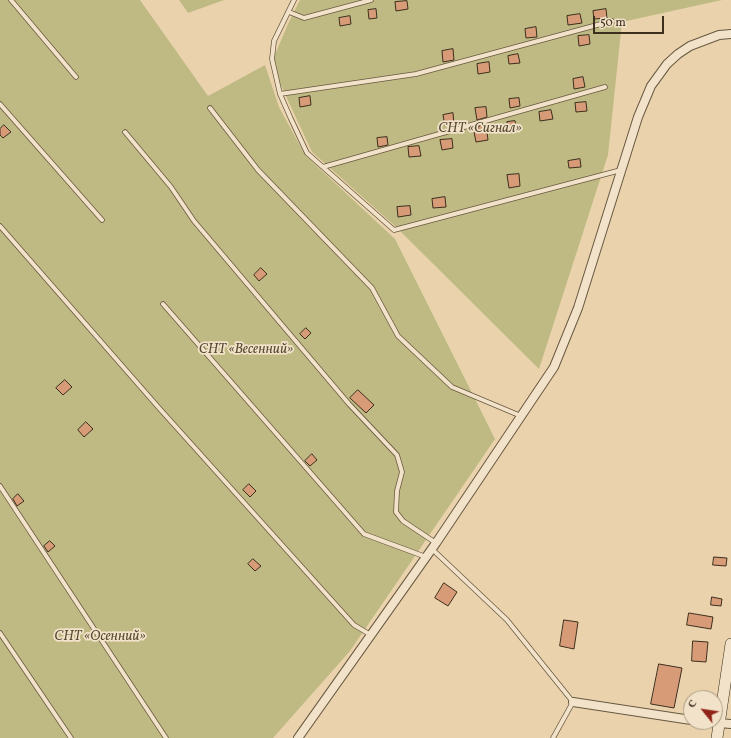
<!DOCTYPE html>
<meta charset="utf-8">
<style>
body{margin:0}
#map{position:relative;width:731px;height:738px;overflow:hidden;background:#ead3ac;font-family:Vollkorn,serif}
canvas{display:block}
.north{position:absolute;left:683px;top:690px;width:40px;height:40px;box-sizing:border-box;background:#f1e2c9;border:1px solid #a99a84;border-radius:50%;rotate:300deg;font-size:11px;font-weight:700;line-height:16px;text-align:center;color:#3d2f1d}
.north::after{content:'';display:block;margin:auto;width:14px;height:18px;background:#8f2418;clip-path:polygon(50% 0,100% 100%,50% 72%,0 100%)}
.scale{position:absolute;left:593px;top:16px;width:71px;height:18px;box-sizing:border-box;border:2px solid #3d2f1d;border-top:0;padding-left:5px;font-size:12px;line-height:14px;white-space:nowrap;color:#3d2f1d;-webkit-text-stroke:3px #f1e2c9;paint-order:stroke}
</style>
<div id="map">
<canvas width="731" height="738"></canvas>
<div class="north">С</div>
<div class="scale">50 m</div>
</div>
<script>
const ctx = document.querySelector('canvas').getContext('2d');
ctx.lineJoin = 'round';
function fill(path, color) { ctx.fillStyle = color; ctx.fill(path, 'evenodd'); }
function strokePath(path, color, width, dash) { ctx.strokeStyle = color; ctx.lineWidth = width; ctx.lineCap = dash ? 'butt' : 'round'; ctx.setLineDash(dash || []); ctx.stroke(path); }
function write(font, color, halo, rows, align = 'center') {
  ctx.font = font + ' Vollkorn,serif'; ctx.lineWidth = 3.5; ctx.setLineDash([]); ctx.textBaseline = 'middle'; ctx.strokeStyle = halo; ctx.fillStyle = color; for (const [text, x, y, turn = 0] of rows) {
    ctx.save(); ctx.translate(x, y); ctx.rotate((+turn || 0) * Math.PI / 180); ctx.textAlign = isNaN(turn) ? turn : align; if (halo) ctx.strokeText(text, 0, 0); ctx.fillText(text, 0, 0); ctx.restore();
  }
}
const green = new Path2D(`
 M 0,0 L 140,0 L 208,96 L 265,65 L 279,107 L 305,155 L 395,239 L 495,439 L 350,651 L 273,738 L 0,738 Z
 M 179,0 L 224,0 L 188,13 Z
 M 300,0 L 722,0 L 622,22 L 608,155 L 539,369 L 395,226 L 312,152 L 271,64 L 288,24 Z`);
const building = new Path2D(`
 M 407,1 L 408,9 L 396,11 L 395,2 Z
 M 376,9 L 377,18 L 369,19 L 368,10 Z
 M 606,9 L 607,18 L 594,19 L 593,11 Z
 M 580,14 L 582,23 L 568,25 L 567,16 Z
 M 350,16 L 351,24 L 340,26 L 339,18 Z
 M 536,27 L 537,37 L 526,38 L 525,29 Z
 M 589,35 L 590,44 L 579,46 L 578,36 Z
 M 453,49 L 454,60 L 443,62 L 442,51 Z
 M 518,54 L 520,63 L 509,64 L 508,56 Z
 M 489,62 L 490,72 L 478,74 L 477,64 Z
 M 583,77 L 585,87 L 574,89 L 573,79 Z
 M 310,96 L 311,105 L 300,107 L 299,98 Z
 M 519,98 L 520,106 L 510,108 L 509,99 Z
 M 586,102 L 587,111 L 576,112 L 575,103 Z
 M 486,107 L 487,117 L 477,120 L 475,108 Z
 M 551,110 L 553,119 L 540,121 L 539,112 Z
 M 453,113 L 454,124 L 445,126 L 443,115 Z
 M 515,121 L 517,131 L 508,132 L 507,122 Z
 M 486,124 L 488,140 L 476,142 L 474,132 L 478,132 L 478,127 Z
 M 4,125 L 11,132 L 3,138 L 0,135 L 0,129 Z
 M 387,137 L 388,145 L 378,147 L 377,138 Z
 M 452,139 L 453,148 L 442,150 L 440,140 Z
 M 419,146 L 421,156 L 409,157 L 408,147 Z
 M 580,159 L 581,167 L 569,168 L 568,161 Z
 M 519,174 L 520,186 L 509,188 L 507,175 Z
 M 445,197 L 446,207 L 433,208 L 432,199 Z
 M 410,206 L 411,215 L 398,217 L 397,207 Z
 M 261,268 L 267,274 L 259,281 L 254,275 Z
 M 306,328 L 311,333 L 305,339 L 300,334 Z
 M 65,380 L 72,387 L 63,395 L 56,388 Z
 M 358,390 L 374,405 L 366,413 L 350,398 Z
 M 86,422 L 93,429 L 84,437 L 78,430 Z
 M 312,454 L 317,460 L 310,466 L 305,461 Z
 M 249,484 L 256,491 L 250,497 L 243,490 Z
 M 18,494 L 24,501 L 17,506 L 13,499 Z
 M 50,541 L 55,546 L 48,552 L 44,546 Z
 M 714,557 L 727,558 L 726,566 L 713,565 Z
 M 253,559 L 261,566 L 255,571 L 248,564 Z
 M 444,583 L 457,592 L 448,606 L 435,598 Z
 M 712,597 L 722,599 L 721,606 L 711,605 Z
 M 689,613 L 713,617 L 711,629 L 687,625 Z
 M 564,620 L 578,622 L 574,649 L 560,646 Z
 M 693,641 L 708,642 L 706,662 L 692,661 Z
 M 659,664 L 682,668 L 674,708 L 651,704 Z`);
const lane = new Path2D(`
 M 11,0 L 76,77
 M 294,0 L 274,41 L 272,59 L 280,94 L 291,119 L 307,153 L 394,230 L 621,170
 M 289,12 L 304,18 L 371,0
 M 280,94 L 416,74 L 612,21
 M 0,104 L 102,220
 M 210,108 L 258,170 L 372,288 L 398,336 L 452,387 L 521,416
 M 125,132 L 171,187 L 194,221 L 349,404 L 397,455 L 402,472 L 397,491 L 396,512 L 403,521 L 436,543
 M 323,167 L 605,87
 M 0,226 L 159,408 L 354,625 L 371,635
 M 163,304 L 364,534 L 426,557
 M 0,486 L 166,738
 M 432,549 L 507,620 L 573,702 L 553,738
 M 0,633 L 71,738`);
const street = new Path2D(`
 M 573,702 L 691,720
 M 707,722 L 731,724
 M 298,738 L 436,543 L 554,367 L 578,308 L 638,117 L 651,86 L 667,64 L 678,54 L 690,46 L 719,35 L 731,34`);
const secondary = new Path2D(`
 M 717,738 L 731,644`);
const parkNames = [
 ["СНТ «Сигнал»",480,129],
 ["СНТ «Весенний»",246,350],
 ["СНТ «Осенний»",100,637]
];
fill(green, '#bfba84');
fill(building, '#d89b78');
strokePath(building, '#3d2f1d', 1);
strokePath(lane, '#685841', 5.5);
strokePath(street, '#685841', 10);
strokePath(secondary, '#3d2f1d', 12);
strokePath(lane, '#f1e2c9', 4);
strokePath(street, '#f1e2c9', 8);
strokePath(secondary, '#f1e2c9', 11);
write('italic 14px', '#574b32', '#f1e2c9', parkNames);
</script>
